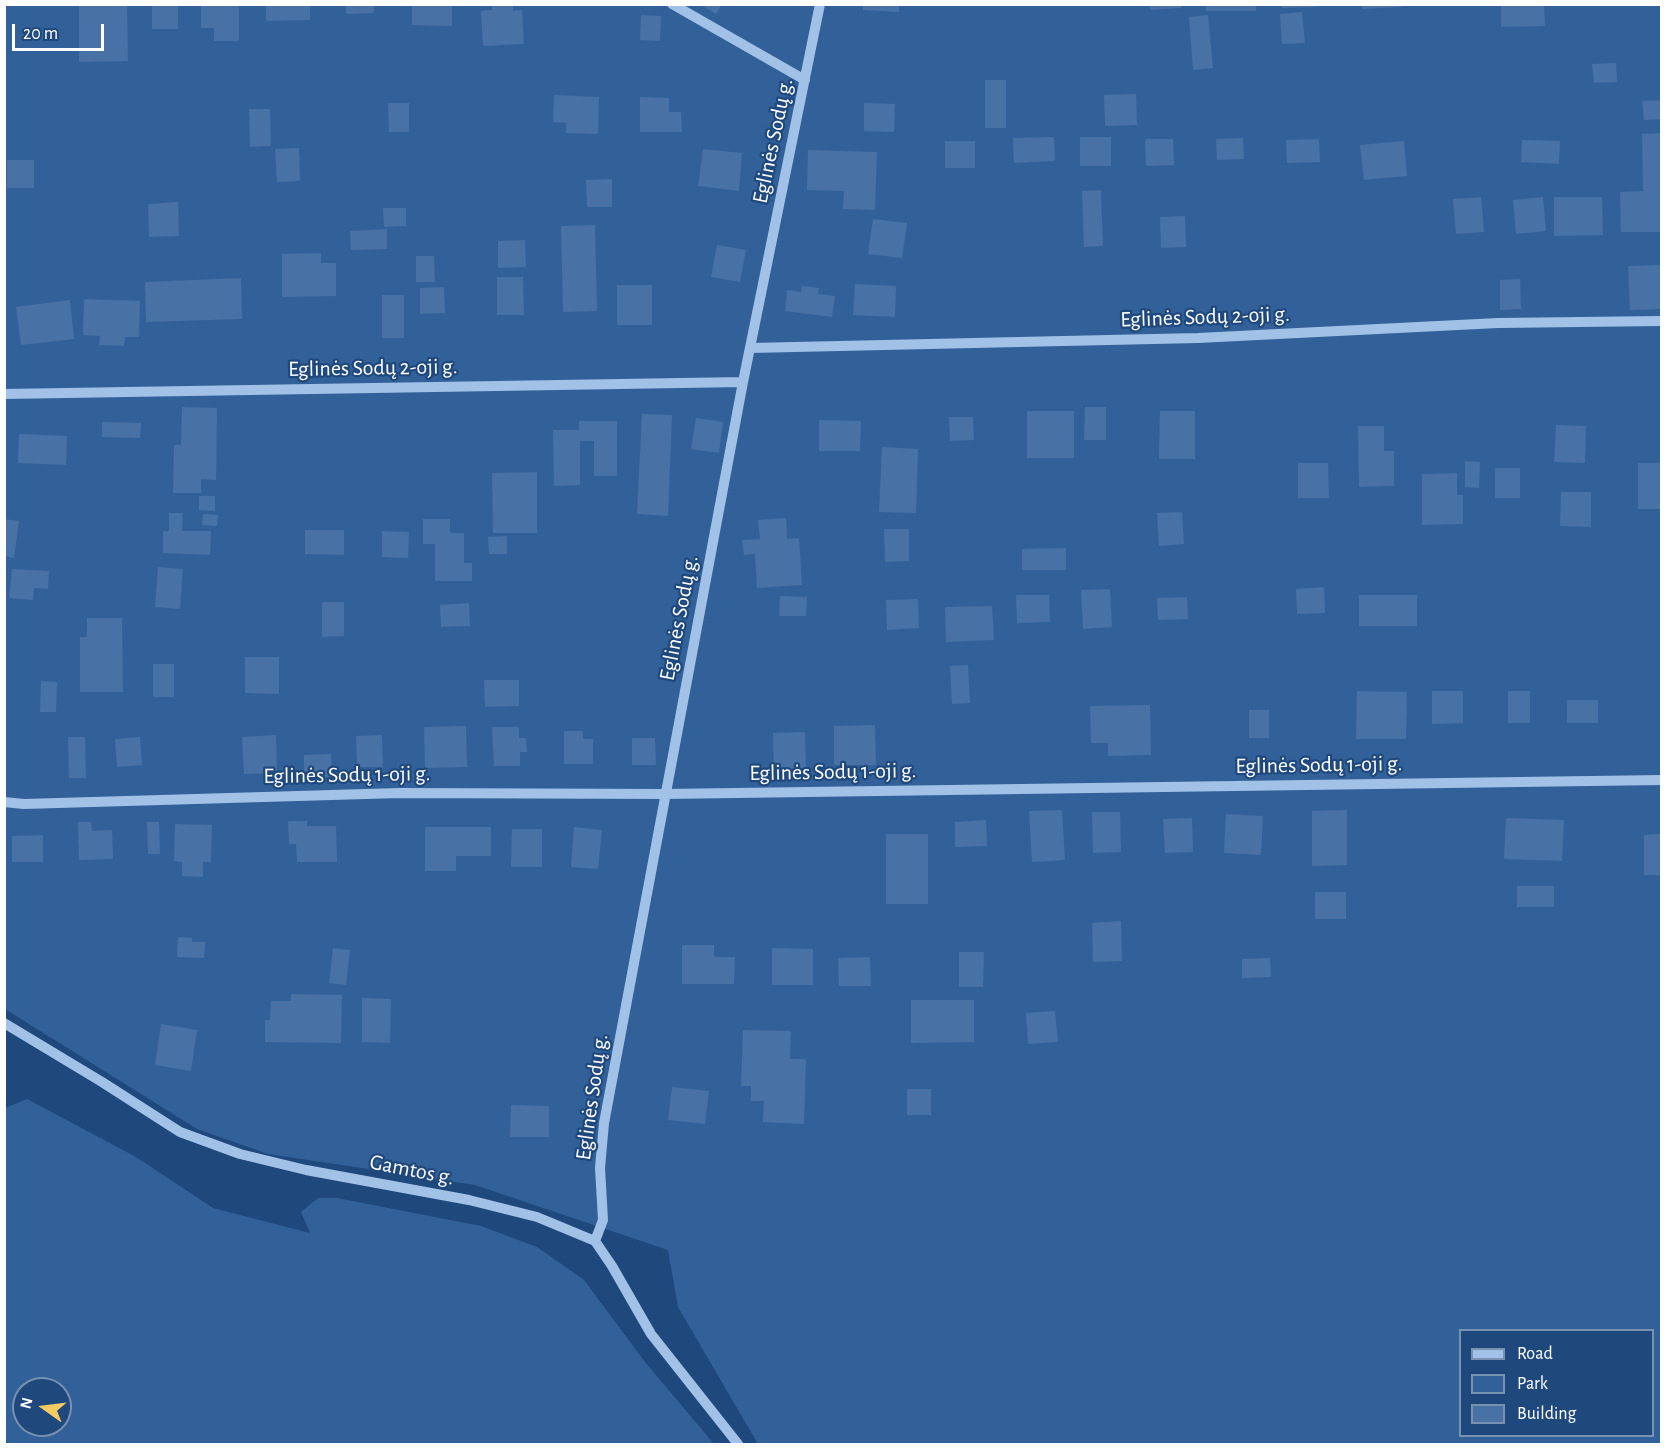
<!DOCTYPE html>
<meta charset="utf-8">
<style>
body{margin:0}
#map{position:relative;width:1666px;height:1449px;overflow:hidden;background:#1f487c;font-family:"Alegreya Sans",sans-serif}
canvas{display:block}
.frame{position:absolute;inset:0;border:6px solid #fff;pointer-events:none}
.legend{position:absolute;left:1459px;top:1329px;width:195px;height:108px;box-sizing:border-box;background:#1f487c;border:2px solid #7991b0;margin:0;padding:8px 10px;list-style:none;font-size:18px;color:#fff}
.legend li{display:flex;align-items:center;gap:12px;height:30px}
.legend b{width:30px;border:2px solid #7991b0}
.north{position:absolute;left:12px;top:1377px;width:60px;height:60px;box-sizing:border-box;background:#1f487c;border:2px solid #7991b0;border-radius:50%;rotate:284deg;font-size:16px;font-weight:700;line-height:24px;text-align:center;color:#fff}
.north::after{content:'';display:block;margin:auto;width:21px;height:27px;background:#f4ca62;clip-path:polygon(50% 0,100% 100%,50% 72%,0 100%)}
.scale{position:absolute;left:12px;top:24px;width:92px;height:27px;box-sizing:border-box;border:3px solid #fff;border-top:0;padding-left:8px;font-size:18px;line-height:21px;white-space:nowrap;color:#fff;-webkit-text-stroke:4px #1f487c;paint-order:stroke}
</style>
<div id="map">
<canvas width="1666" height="1449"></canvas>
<div class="frame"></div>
<ul class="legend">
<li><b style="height:8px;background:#a2c1e7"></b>Road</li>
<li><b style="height:16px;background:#32619a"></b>Park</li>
<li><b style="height:16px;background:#4871a5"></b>Building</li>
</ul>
<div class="north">N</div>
<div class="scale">20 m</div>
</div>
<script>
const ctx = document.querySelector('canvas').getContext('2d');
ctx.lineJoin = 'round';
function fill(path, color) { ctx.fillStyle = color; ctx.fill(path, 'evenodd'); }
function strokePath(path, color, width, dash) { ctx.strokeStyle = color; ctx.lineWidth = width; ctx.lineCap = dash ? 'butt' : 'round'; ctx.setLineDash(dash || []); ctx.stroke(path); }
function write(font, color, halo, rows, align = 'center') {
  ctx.font = font + ' "Alegreya Sans",sans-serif'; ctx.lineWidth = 4.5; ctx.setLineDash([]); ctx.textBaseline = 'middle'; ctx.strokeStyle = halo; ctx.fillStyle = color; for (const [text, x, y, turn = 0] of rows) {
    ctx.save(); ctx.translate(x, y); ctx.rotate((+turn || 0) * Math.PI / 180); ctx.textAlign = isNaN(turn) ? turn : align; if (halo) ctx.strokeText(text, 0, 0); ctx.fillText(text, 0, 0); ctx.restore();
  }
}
const green = new Path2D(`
 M 4,5 L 1661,5 L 1661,1444 L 758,1444 L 678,1307 L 668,1250 L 475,1185 L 268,1154 L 197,1129 L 5,1009 ZM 1460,1330 L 1652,1330 L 1652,1436 L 1460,1436 Z
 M 27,1099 L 136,1157 L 213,1208 L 310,1233 L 301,1212 L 318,1198 L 337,1198 L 481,1226 L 537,1247 L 584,1280 L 645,1362 L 714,1444 L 5,1444 L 5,1108 ZM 24,1389 L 60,1389 L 60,1425 L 24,1425 Z`);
const building = new Path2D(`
 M 79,4 L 127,4 L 128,61 L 79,62 Z
 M 152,4 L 178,4 L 178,29 L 152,29 Z
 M 201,4 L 239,4 L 239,41 L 214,41 L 214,28 L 201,28 Z
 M 266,4 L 310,4 L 310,20 L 266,21 Z
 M 346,4 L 374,4 L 374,13 L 346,14 Z
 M 412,4 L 452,4 L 452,26 L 412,25 Z
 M 700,4 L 722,4 L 716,14 Z
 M 863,4 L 899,4 L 899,12 L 863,10 Z
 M 1150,4 L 1181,4 L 1181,8 L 1150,10 Z
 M 1206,4 L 1256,4 L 1256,11 L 1206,11 Z
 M 1282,4 L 1316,4 L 1316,7 L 1282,8 Z
 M 1362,4 L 1401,4 L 1401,7 L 1362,9 Z
 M 1501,4 L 1544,4 L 1545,26 L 1501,27 Z
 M 492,5 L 513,5 L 513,11 L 522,10 L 524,44 L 483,46 L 481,11 L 492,10 Z
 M 1302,12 L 1305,43 L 1282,44 L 1280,14 Z
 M 641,15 L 661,16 L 660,41 L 640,40 Z
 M 1208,15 L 1213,68 L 1193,70 L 1189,17 Z
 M 1616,63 L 1617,82 L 1594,83 L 1592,64 Z
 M 985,80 L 1006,80 L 1006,128 L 985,128 Z
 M 1136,94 L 1137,125 L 1105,126 L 1104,95 Z
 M 554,95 L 599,97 L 598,134 L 566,133 L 566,123 L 553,122 Z
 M 640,97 L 669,98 L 669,112 L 681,112 L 682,132 L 640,132 Z
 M 1662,100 L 1662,119 L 1644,120 L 1642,101 Z
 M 388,103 L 409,103 L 409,132 L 389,132 Z
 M 864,103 L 895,104 L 894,132 L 864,131 Z
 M 249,109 L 270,109 L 271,146 L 250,147 Z
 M 1662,133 L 1662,232 L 1621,232 L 1620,192 L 1643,191 L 1642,134 Z
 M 1054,137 L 1055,161 L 1014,163 L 1013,138 Z
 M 1080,137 L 1111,137 L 1111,166 L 1080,166 Z
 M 1243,138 L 1244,159 L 1217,160 L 1216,139 Z
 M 1145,139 L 1173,139 L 1174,165 L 1146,166 Z
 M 1319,139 L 1320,162 L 1287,163 L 1286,140 Z
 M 1522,140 L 1560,141 L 1559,164 L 1521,162 Z
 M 945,141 L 975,141 L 975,168 L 945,168 Z
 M 1404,141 L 1407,176 L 1364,180 L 1360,145 Z
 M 299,148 L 300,181 L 277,182 L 275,149 Z
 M 703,149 L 742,153 L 739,191 L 698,186 Z
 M 808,150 L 877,152 L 875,210 L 843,209 L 844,191 L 807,190 Z
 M 7,160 L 34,160 L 34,188 L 7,188 Z
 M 612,179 L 612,207 L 587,207 L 586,180 Z
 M 1101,190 L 1103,246 L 1084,247 L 1082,191 Z
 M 1481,197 L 1484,232 L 1456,234 L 1453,199 Z
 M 1543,197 L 1546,231 L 1516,234 L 1513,200 Z
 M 1554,197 L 1602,197 L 1603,235 L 1554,236 Z
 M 178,202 L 179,236 L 149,237 L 148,204 Z
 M 383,208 L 406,208 L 406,226 L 384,227 Z
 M 1185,216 L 1186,247 L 1161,248 L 1160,217 Z
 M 873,219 L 907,223 L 902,258 L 868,254 Z
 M 595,225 L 597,311 L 563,312 L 561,226 Z
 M 387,229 L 387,249 L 351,250 L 350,231 Z
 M 525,240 L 526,267 L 498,268 L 498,241 Z
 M 717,245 L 746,250 L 740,282 L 711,277 Z
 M 321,253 L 321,263 L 336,263 L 336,296 L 282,297 L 282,254 Z
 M 416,256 L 434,256 L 435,282 L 416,282 Z
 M 1662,265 L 1660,309 L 1630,310 L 1628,266 Z
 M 497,277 L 523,277 L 524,315 L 497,315 Z
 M 241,278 L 242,319 L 146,322 L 145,282 Z
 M 1520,279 L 1521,309 L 1500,310 L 1500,280 Z
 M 855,284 L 896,286 L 895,317 L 853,315 Z
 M 617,285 L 652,285 L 652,325 L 617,325 Z
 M 802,286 L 819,288 L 818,294 L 835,296 L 832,317 L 785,311 L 787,290 L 801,292 Z
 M 444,287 L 445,313 L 420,314 L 420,288 Z
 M 382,295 L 404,295 L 404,338 L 382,338 Z
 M 84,299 L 140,301 L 139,337 L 125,337 L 124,346 L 99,345 L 100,336 L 83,335 Z
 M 70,300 L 74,339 L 21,345 L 16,307 Z
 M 182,407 L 217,408 L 216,480 L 201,479 L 201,493 L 173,493 L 174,445 L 181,445 Z
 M 1085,407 L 1106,407 L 1106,440 L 1084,440 Z
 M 1027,411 L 1074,411 L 1074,458 L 1027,458 Z
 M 1160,411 L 1195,411 L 1195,459 L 1159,459 Z
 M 642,414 L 672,415 L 668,516 L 637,514 Z
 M 949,417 L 973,417 L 974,440 L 950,441 Z
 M 696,418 L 723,422 L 719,453 L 691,449 Z
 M 819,420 L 861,421 L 860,451 L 819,451 Z
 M 579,421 L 617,421 L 617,476 L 594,476 L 594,441 L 580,441 L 580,485 L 554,486 L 553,430 L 579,430 Z
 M 102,422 L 141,423 L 140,438 L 102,437 Z
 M 1556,425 L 1586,426 L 1585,463 L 1554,462 Z
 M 1358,426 L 1384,426 L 1384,451 L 1394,451 L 1394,486 L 1359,487 Z
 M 19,434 L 67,436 L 66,465 L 18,463 Z
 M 882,447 L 918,449 L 916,513 L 879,512 Z
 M 1465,461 L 1480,462 L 1479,488 L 1465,487 Z
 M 1298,463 L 1328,463 L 1329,498 L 1298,498 Z
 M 1638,463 L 1662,463 L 1662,509 L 1638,509 Z
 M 1495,468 L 1520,468 L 1520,498 L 1495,498 Z
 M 537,472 L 537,533 L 493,533 L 492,473 Z
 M 1457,473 L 1457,495 L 1463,495 L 1463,524 L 1422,525 L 1422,474 Z
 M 1561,492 L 1591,492 L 1591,527 L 1560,526 Z
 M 199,496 L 215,496 L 215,511 L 199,510 Z
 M 1182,512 L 1184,544 L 1159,546 L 1157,513 Z
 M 169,513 L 183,513 L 182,531 L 211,531 L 210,555 L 163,553 L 163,531 L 169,531 Z
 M 203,514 L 218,515 L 217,526 L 202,525 Z
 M 786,518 L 787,539 L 799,538 L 802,585 L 757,588 L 755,554 L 744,555 L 742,540 L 760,539 L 758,520 Z
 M 4,519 L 19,521 L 14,558 L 4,556 Z
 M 423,519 L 450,519 L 450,533 L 464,533 L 464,563 L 472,563 L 472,581 L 435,581 L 435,544 L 423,544 Z
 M 884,529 L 909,529 L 909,561 L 885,562 Z
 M 305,530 L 344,530 L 344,555 L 305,554 Z
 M 382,531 L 409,532 L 408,558 L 382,557 Z
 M 507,536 L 507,554 L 489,554 L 488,537 Z
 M 1066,548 L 1066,570 L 1022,570 L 1022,549 Z
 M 158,567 L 183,569 L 180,609 L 155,607 Z
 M 12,569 L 49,571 L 48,589 L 34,588 L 33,600 L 9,598 Z
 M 1324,587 L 1325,613 L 1297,614 L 1296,589 Z
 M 1110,589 L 1112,627 L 1083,629 L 1081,590 Z
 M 1016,595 L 1049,595 L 1050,622 L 1017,623 Z
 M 1359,595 L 1417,595 L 1417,626 L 1359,626 Z
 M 780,596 L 807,597 L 806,616 L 779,616 Z
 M 1187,597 L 1188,619 L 1158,620 L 1157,598 Z
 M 918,599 L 919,628 L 887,630 L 886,600 Z
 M 322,602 L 344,602 L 344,636 L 322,637 Z
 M 469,603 L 470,626 L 441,627 L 440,605 Z
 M 992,606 L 994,640 L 946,642 L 945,607 Z
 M 87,618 L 122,618 L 123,692 L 80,692 L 80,637 L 87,637 Z
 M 245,657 L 279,657 L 279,694 L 245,693 Z
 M 153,664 L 174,664 L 174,697 L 153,697 Z
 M 968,665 L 970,703 L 952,704 L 950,666 Z
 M 484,680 L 519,680 L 519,706 L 485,707 Z
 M 41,681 L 57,682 L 56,712 L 40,712 Z
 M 1357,691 L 1407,692 L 1406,739 L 1356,739 Z
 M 1432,691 L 1463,691 L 1463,723 L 1432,724 Z
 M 1508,691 L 1530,691 L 1530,723 L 1508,723 Z
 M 1567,700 L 1598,700 L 1598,723 L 1567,723 Z
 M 1150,705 L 1151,755 L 1108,756 L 1108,743 L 1091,743 L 1090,706 Z
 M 1249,710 L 1269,710 L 1269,738 L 1249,738 Z
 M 875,725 L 876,765 L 834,765 L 834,726 Z
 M 466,726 L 467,767 L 425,768 L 424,727 Z
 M 492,727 L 519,727 L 519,738 L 526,738 L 527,752 L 520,752 L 520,766 L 494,766 Z
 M 564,731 L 583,731 L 583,739 L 593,739 L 593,764 L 564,764 Z
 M 805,732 L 806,769 L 774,769 L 773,733 Z
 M 276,735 L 277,773 L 244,774 L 242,737 Z
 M 382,735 L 383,767 L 357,767 L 356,736 Z
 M 68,737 L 85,737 L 86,778 L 69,778 Z
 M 140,737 L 142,765 L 117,767 L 115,739 Z
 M 632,738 L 655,738 L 656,765 L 632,765 Z
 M 331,754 L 332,777 L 304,778 L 304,755 Z
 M 1062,810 L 1065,860 L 1032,862 L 1029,811 Z
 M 1347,810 L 1347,865 L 1312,866 L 1312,811 Z
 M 1092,812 L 1120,812 L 1121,852 L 1093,853 Z
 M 1226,814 L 1263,816 L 1261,855 L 1224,853 Z
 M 1192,818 L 1193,852 L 1165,853 L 1163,819 Z
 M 1506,818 L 1564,820 L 1562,861 L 1504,859 Z
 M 986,820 L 987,846 L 955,847 L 955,822 Z
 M 288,821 L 307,821 L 307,826 L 336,826 L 337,862 L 297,862 L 296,844 L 289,844 Z
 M 78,822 L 91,822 L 92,831 L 112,830 L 113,859 L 79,860 Z
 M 147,822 L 159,822 L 160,854 L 148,854 Z
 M 175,824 L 212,825 L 211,862 L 203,862 L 203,877 L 182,876 L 182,862 L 174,861 Z
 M 425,827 L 491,827 L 491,856 L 456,856 L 456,871 L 425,871 Z
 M 574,827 L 602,830 L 598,869 L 571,867 Z
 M 512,829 L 542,829 L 542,867 L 511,867 Z
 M 886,834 L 928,834 L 928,904 L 886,904 Z
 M 1662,834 L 1662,875 L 1644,875 L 1644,835 Z
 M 43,835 L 43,862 L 12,862 L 12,836 Z
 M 1517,886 L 1554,886 L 1554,907 L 1517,907 Z
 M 1315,892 L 1346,892 L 1346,919 L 1315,919 Z
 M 1121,921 L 1122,961 L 1093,962 L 1092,923 Z
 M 178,937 L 192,938 L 192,942 L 205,942 L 204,958 L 177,957 Z
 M 682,945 L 714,945 L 714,957 L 735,957 L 734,984 L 682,984 Z
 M 333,948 L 350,950 L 346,985 L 329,983 Z
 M 772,948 L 813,949 L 813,985 L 772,985 Z
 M 959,952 L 984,952 L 983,987 L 959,987 Z
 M 870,957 L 871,986 L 839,986 L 838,958 Z
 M 1270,958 L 1271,977 L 1242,978 L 1242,959 Z
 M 291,994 L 342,995 L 341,1043 L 265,1042 L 265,1020 L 270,1020 L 271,1001 L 291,1001 Z
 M 362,998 L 391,999 L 390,1043 L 362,1042 Z
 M 911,1000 L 974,1000 L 974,1042 L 911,1043 Z
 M 1055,1011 L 1058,1042 L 1028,1044 L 1026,1013 Z
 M 161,1024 L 197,1030 L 191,1071 L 155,1065 Z
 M 743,1030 L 791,1031 L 790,1059 L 806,1059 L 804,1124 L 763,1122 L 764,1101 L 751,1101 L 751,1086 L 741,1086 Z
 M 672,1087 L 709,1091 L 705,1124 L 668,1120 Z
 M 907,1089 L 931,1089 L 931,1115 L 907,1115 Z
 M 511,1105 L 549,1106 L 549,1137 L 510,1137 Z`);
const minor = new Path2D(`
 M 672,4 L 805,80
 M 750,348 L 1198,338 L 1498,323 L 1662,321
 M 4,394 L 743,382
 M 4,802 L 24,804 L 400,793 L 665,794 L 1662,780
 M 4,1023 L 102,1082 L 180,1132 L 240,1154 L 306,1170 L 469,1200 L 537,1217 L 595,1241 L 612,1266 L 651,1334 L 738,1444
 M 595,1241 L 603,1220 L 600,1168 L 604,1123 L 743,382 L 820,4`);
const streetNames = [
 ["Eglinės Sodų g.",773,141,-78],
 ["Eglinės Sodų 2-oji g.",1205,317,-2],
 ["Eglinės Sodų 2-oji g.",373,368,-1],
 ["Eglinės Sodų g.",679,618,-79],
 ["Eglinės Sodų 1-oji g.",1319,765,-1],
 ["Eglinės Sodų 1-oji g.",833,772,-1],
 ["Eglinės Sodų 1-oji g.",347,775,-1],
 ["Eglinės Sodų g.",592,1097,-82],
 ["Gamtos g.",412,1170,11]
];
fill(green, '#32619a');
fill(building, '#4871a5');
strokePath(minor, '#a2c1e7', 10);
write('22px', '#fff', '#1f487c', streetNames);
</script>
